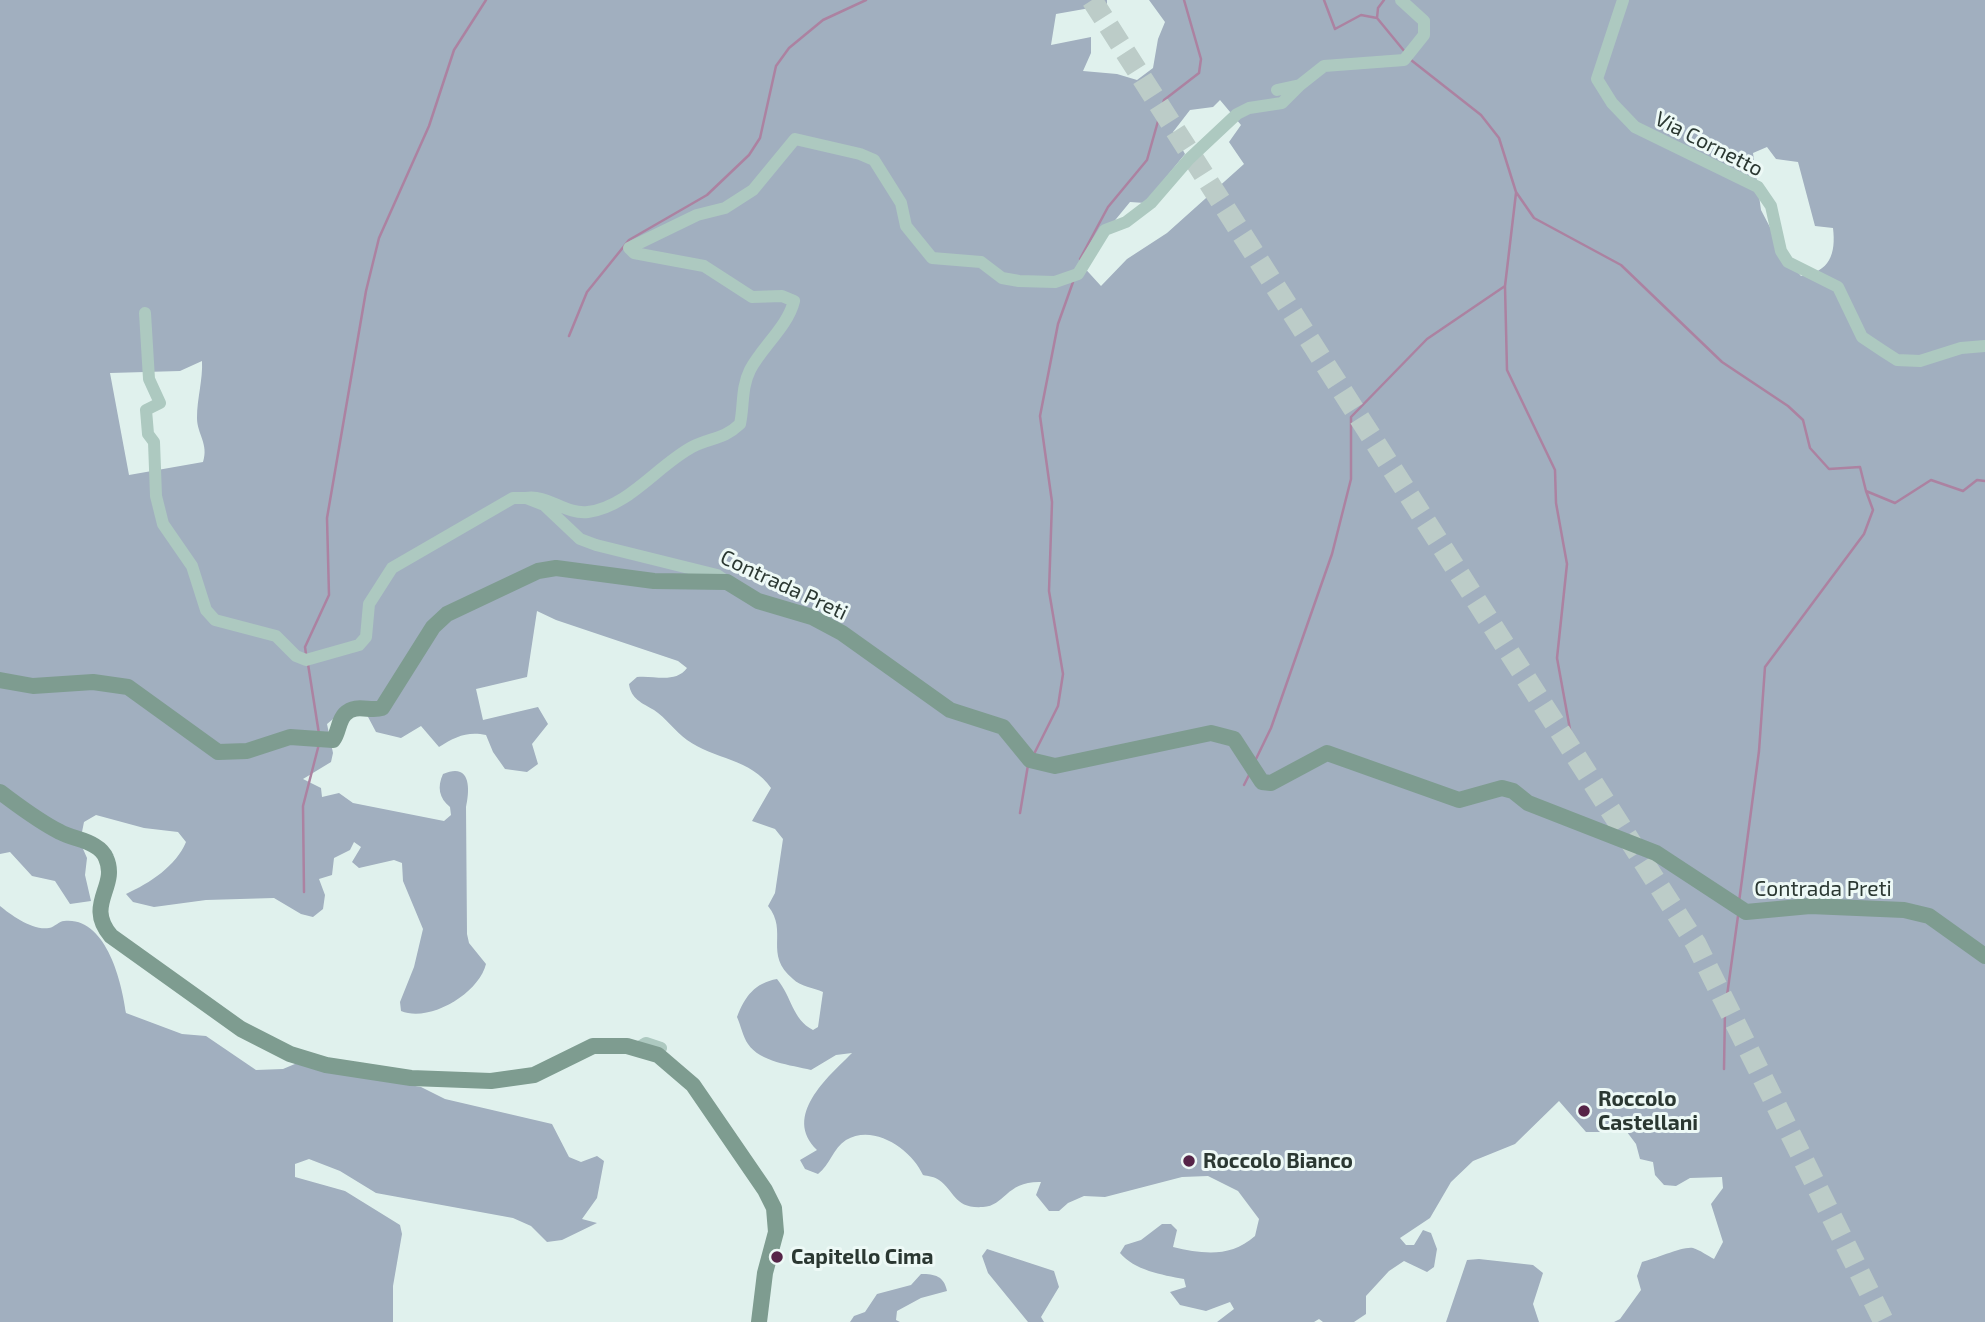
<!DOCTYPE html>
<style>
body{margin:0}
canvas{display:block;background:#e0f1ed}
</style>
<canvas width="1985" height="1322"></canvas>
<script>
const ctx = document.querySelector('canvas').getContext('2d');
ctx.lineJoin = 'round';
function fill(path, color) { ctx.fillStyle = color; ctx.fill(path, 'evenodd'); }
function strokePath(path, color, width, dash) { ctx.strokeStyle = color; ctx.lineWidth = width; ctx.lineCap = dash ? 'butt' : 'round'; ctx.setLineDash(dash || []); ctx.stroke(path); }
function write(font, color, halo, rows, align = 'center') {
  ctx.font = font + ' "Exo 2",sans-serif'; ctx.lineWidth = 6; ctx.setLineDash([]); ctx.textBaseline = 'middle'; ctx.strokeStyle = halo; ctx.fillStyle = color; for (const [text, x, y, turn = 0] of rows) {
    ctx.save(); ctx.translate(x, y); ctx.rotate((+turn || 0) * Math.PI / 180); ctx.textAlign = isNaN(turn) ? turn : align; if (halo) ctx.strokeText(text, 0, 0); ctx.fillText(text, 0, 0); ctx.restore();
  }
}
const green = new Path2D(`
 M 0,0 L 1107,0 L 1107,5 L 1056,14 L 1051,45 L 1091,37 L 1091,53 L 1083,71 L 1117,74 L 1137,80 L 1153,68 L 1158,39 L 1165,22 L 1149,0 L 1985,0 L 1985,1322 L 1614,1322 L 1620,1319 L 1641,1290 L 1637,1276 L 1642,1262 C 1655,1259 1683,1246 1693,1248 C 1700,1250 1708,1256 1714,1259 L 1723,1242 L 1711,1204 L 1723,1188 L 1722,1177 L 1690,1178 L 1676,1186 L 1664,1185 L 1655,1175 L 1653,1162 L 1640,1159 L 1636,1144 L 1627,1132 L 1586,1132 L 1559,1101 L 1515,1144 L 1473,1161 L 1451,1182 L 1430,1218 L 1400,1238 L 1406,1245 L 1414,1245 L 1423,1230 L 1431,1233 L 1437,1249 L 1434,1267 L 1427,1272 L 1404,1261 L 1389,1271 L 1366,1296 L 1366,1314 L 1354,1322 L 1323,1322 L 1319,1319 L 1314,1322 L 1217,1322 L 1234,1309 L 1230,1302 L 1206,1311 L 1180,1305 L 1170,1292 L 1186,1287 L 1184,1279 C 1162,1275 1134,1270 1120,1253 L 1125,1245 L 1141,1240 L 1162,1224 L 1171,1224 L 1177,1230 L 1173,1247 C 1203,1254 1230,1258 1255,1236 L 1259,1219 L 1238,1191 L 1208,1176 L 1182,1177 L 1105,1197 L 1084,1196 L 1068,1203 L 1059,1211 L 1049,1211 L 1036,1195 L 1041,1182 C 1006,1181 1005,1206 983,1207 C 954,1209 955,1191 939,1180 C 935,1177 928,1176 923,1175 C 912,1150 874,1123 846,1140 C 833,1148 830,1165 818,1174 L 805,1169 L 800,1160 L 817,1150 C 782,1116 828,1077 852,1053 L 836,1055 L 811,1070 C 791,1065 760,1062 748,1044 C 743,1037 741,1026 737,1017 C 745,996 755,983 777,979 C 792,997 792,1019 813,1030 L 818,1027 L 823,992 C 814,988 800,986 793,979 C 763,954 789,932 768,906 L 775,893 L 783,839 L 775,829 L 752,821 L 771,788 C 752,759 713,759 687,740 C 675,731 666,718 654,710 C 642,703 631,699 629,684 L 637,677 C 654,675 675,684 687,668 L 678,661 L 556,620 L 537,611 L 527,677 L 476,689 L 483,720 L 538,707 L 548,724 L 532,744 L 538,764 L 527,772 L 505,769 L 493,752 L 486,735 C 467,731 455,737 439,747 L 421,726 L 401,738 L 376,732 L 367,715 L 339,714 L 327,724 L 333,753 L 331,762 L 303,779 L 321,788 L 322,797 L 339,793 L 353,803 L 444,821 L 451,815 L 450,807 C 439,798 437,787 443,774 C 471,762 470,789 466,807 L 467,934 L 469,943 L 486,964 C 479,993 430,1023 401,1011 L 400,1002 L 414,967 L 423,929 L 403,881 L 402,863 L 394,860 L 359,868 L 352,862 L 361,847 L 354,842 L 350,850 L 334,858 L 332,875 L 319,879 L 325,895 L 323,909 L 313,917 L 301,914 L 274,898 L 206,900 L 154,907 L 133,902 L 126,894 C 150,883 176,866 186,842 L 178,832 L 144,828 L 96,815 L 84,822 L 80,842 L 87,858 L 85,875 L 91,901 L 70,904 L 55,881 L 32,876 L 10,852 L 0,854 ZM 1220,100 L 1241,125 L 1229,142 L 1244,164 L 1167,233 L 1127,259 L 1101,286 L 1080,263 L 1130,202 L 1145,203 L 1185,154 L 1173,132 L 1190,110 L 1213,107 ZM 1767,147 L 1776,159 L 1798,162 L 1815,226 L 1833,228 C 1836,254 1830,272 1801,276 L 1786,258 L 1761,210 L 1753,153 ZM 202,361 C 203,380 197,398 197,418 C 197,434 209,444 203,462 L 129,475 L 110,373 L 180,371 Z
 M 0,906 C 11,915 33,931 49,928 C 55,927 59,921 64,921 C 106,916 122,982 126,1013 L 182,1034 L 206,1036 L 256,1070 L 283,1069 L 302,1061 L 333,1072 L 421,1087 L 445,1099 L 552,1124 L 569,1157 L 581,1162 L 597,1156 L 604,1161 L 597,1198 L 582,1219 L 597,1223 L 562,1240 L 547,1242 L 531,1226 L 513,1218 L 376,1193 L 340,1171 L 309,1159 L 295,1164 L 295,1177 L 345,1191 L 400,1225 L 402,1234 L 393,1286 L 393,1322 L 0,1322 Z
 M 987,1249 L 1054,1271 L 1059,1287 L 1041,1317 L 1044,1322 L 1028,1322 L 988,1273 L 982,1256 Z
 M 1479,1259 L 1533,1265 L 1543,1273 L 1533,1304 L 1539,1322 L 1446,1322 L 1467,1260 Z
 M 921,1274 C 935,1274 944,1276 947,1291 L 921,1298 L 897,1311 L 896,1320 L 900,1322 L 850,1322 L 854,1316 L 865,1312 L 877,1294 L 911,1285 Z`);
const stream = new Path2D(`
 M 1324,0 L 1335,29 L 1361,15 L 1377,18 L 1405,52
 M 1377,18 L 1378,8 L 1384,0
 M 1411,60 L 1481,115 L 1499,138 L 1516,192 L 1534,218 L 1621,265 L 1722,362 L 1788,406 L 1803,420 L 1810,448 L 1829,469 L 1860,467 L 1866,491 L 1895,503 L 1931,480 L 1963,491 L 1977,480 L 1985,481
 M 1516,193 L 1505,286 L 1507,370 L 1555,470 L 1556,503 L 1567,564 L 1557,658 L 1573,746
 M 1080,259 L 1108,207 L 1147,160 L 1164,100 L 1199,73 L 1201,59 L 1184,0
 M 569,336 L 587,292 L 629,240 L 707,195 L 749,155 L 760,138 L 776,66 L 789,48 L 823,20 L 866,0
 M 306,654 L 305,647 L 329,595 L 327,518 L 366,291 L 379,238 L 429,126 L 454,50 L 486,0
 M 308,664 L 319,734
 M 1033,756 L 1058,706 L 1063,674 L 1049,591 L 1052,502 L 1040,416 L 1058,324 L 1073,282
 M 1256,759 L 1271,728 L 1332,554 L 1351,479 L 1351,417 L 1427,339 L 1505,286
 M 1244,785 L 1249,775
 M 1020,813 L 1028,765
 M 304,892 L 303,806 L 319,744
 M 1739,902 L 1759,751 L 1765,667 L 1864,534 L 1873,510 L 1866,491
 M 1724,1069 L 1725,1010 L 1738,916`);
const highwayTunnel = new Path2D(`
 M 1092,0 L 1696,944 L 1884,1322`);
const street = new Path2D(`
 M 1623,0 L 1597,79 L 1612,103 L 1635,127 L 1758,187 L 1771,206 L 1781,251 L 1788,262 L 1838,287 L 1862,337 L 1883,351 L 1897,360 L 1920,361 L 1961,348 L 1985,346
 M 1277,90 L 1300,85 L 1324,66 L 1404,60 L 1424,35 L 1424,21 L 1401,0
 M 145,313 L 149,379 L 160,403 L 146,410 L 148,434 L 154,442 L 156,496 L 163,524 L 192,566 L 206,610 L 215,620 L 276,636 L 296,656 L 306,660 L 359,645 L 366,637 L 369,604 L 392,568 L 513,498 L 526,498 L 544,505 L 580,539 L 596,545 L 717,575 L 727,582
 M 526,498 C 547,494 566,515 588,512 C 628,507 657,466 692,447 C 711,437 723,440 740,424 C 744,406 741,388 750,370 C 762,347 788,326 794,301 L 782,296 L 752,297 L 704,266 L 634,253 L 629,248 L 697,215 L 725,208 L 753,190 L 795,139 L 860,154 L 874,160 L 901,203 L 906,226 L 932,258 L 981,262 L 1002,278 L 1019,281 L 1055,282 L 1078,274 L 1105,230 L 1126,222 L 1151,203 L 1189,159 L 1237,114 L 1249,108 L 1282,103 L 1300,85
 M 641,1046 L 646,1043 L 661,1048`);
const secondary = new Path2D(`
 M 0,680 L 33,686 L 93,682 L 128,687 L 218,752 L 247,751 L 290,737 L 333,740 C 339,732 338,721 345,714 C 356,703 370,712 382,708 L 433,627 L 447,614 L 538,571 L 556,568 L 654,581 L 727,582 L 758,601 L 812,617 L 842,633 L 950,710 L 1003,727 L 1030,760 L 1055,766 L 1211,733 L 1234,739 L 1262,782 L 1271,783 L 1327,753 L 1459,800 L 1502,788 L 1513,791 L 1528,803 L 1656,853 L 1746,912 L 1810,906 L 1904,910 L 1929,916 L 1985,956
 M 0,792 C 19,806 38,821 60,832 C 71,838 85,839 95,846 C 100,849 104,853 106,858 C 119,887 84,904 111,936 L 241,1029 L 290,1054 L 326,1065 L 411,1078 L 491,1081 L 534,1075 L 593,1046 L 627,1046 L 658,1055 L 693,1085 L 765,1190 L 774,1208 L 776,1232 L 765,1273 L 759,1322`);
const markers = [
 [1584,1111,7,"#562448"],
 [1189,1161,7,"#562448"],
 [777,1257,7,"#562448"]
];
const streetNames = [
 ["Via Cornetto",1709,144,27],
 ["Contrada Preti",784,585,25],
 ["Contrada Preti",1823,889]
];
const poiNames = [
 ["Roccolo",1598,1099],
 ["Castellani",1598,1123],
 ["Roccolo Bianco",1203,1161],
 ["Capitello Cima",791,1257]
];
fill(green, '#a1afbf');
strokePath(stream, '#ac82a1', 2.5);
strokePath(highwayTunnel, '#bcccc8', 21, [21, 10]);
strokePath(street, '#adc9c0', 12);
strokePath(secondary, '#7e9c90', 16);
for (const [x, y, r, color] of markers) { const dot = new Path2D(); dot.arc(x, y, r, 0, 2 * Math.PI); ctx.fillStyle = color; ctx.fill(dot); strokePath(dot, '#edf9f6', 2.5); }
write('21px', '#2b3832', '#edf9f6', streetNames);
write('bold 21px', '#2b3832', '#edf9f6', poiNames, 'left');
</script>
